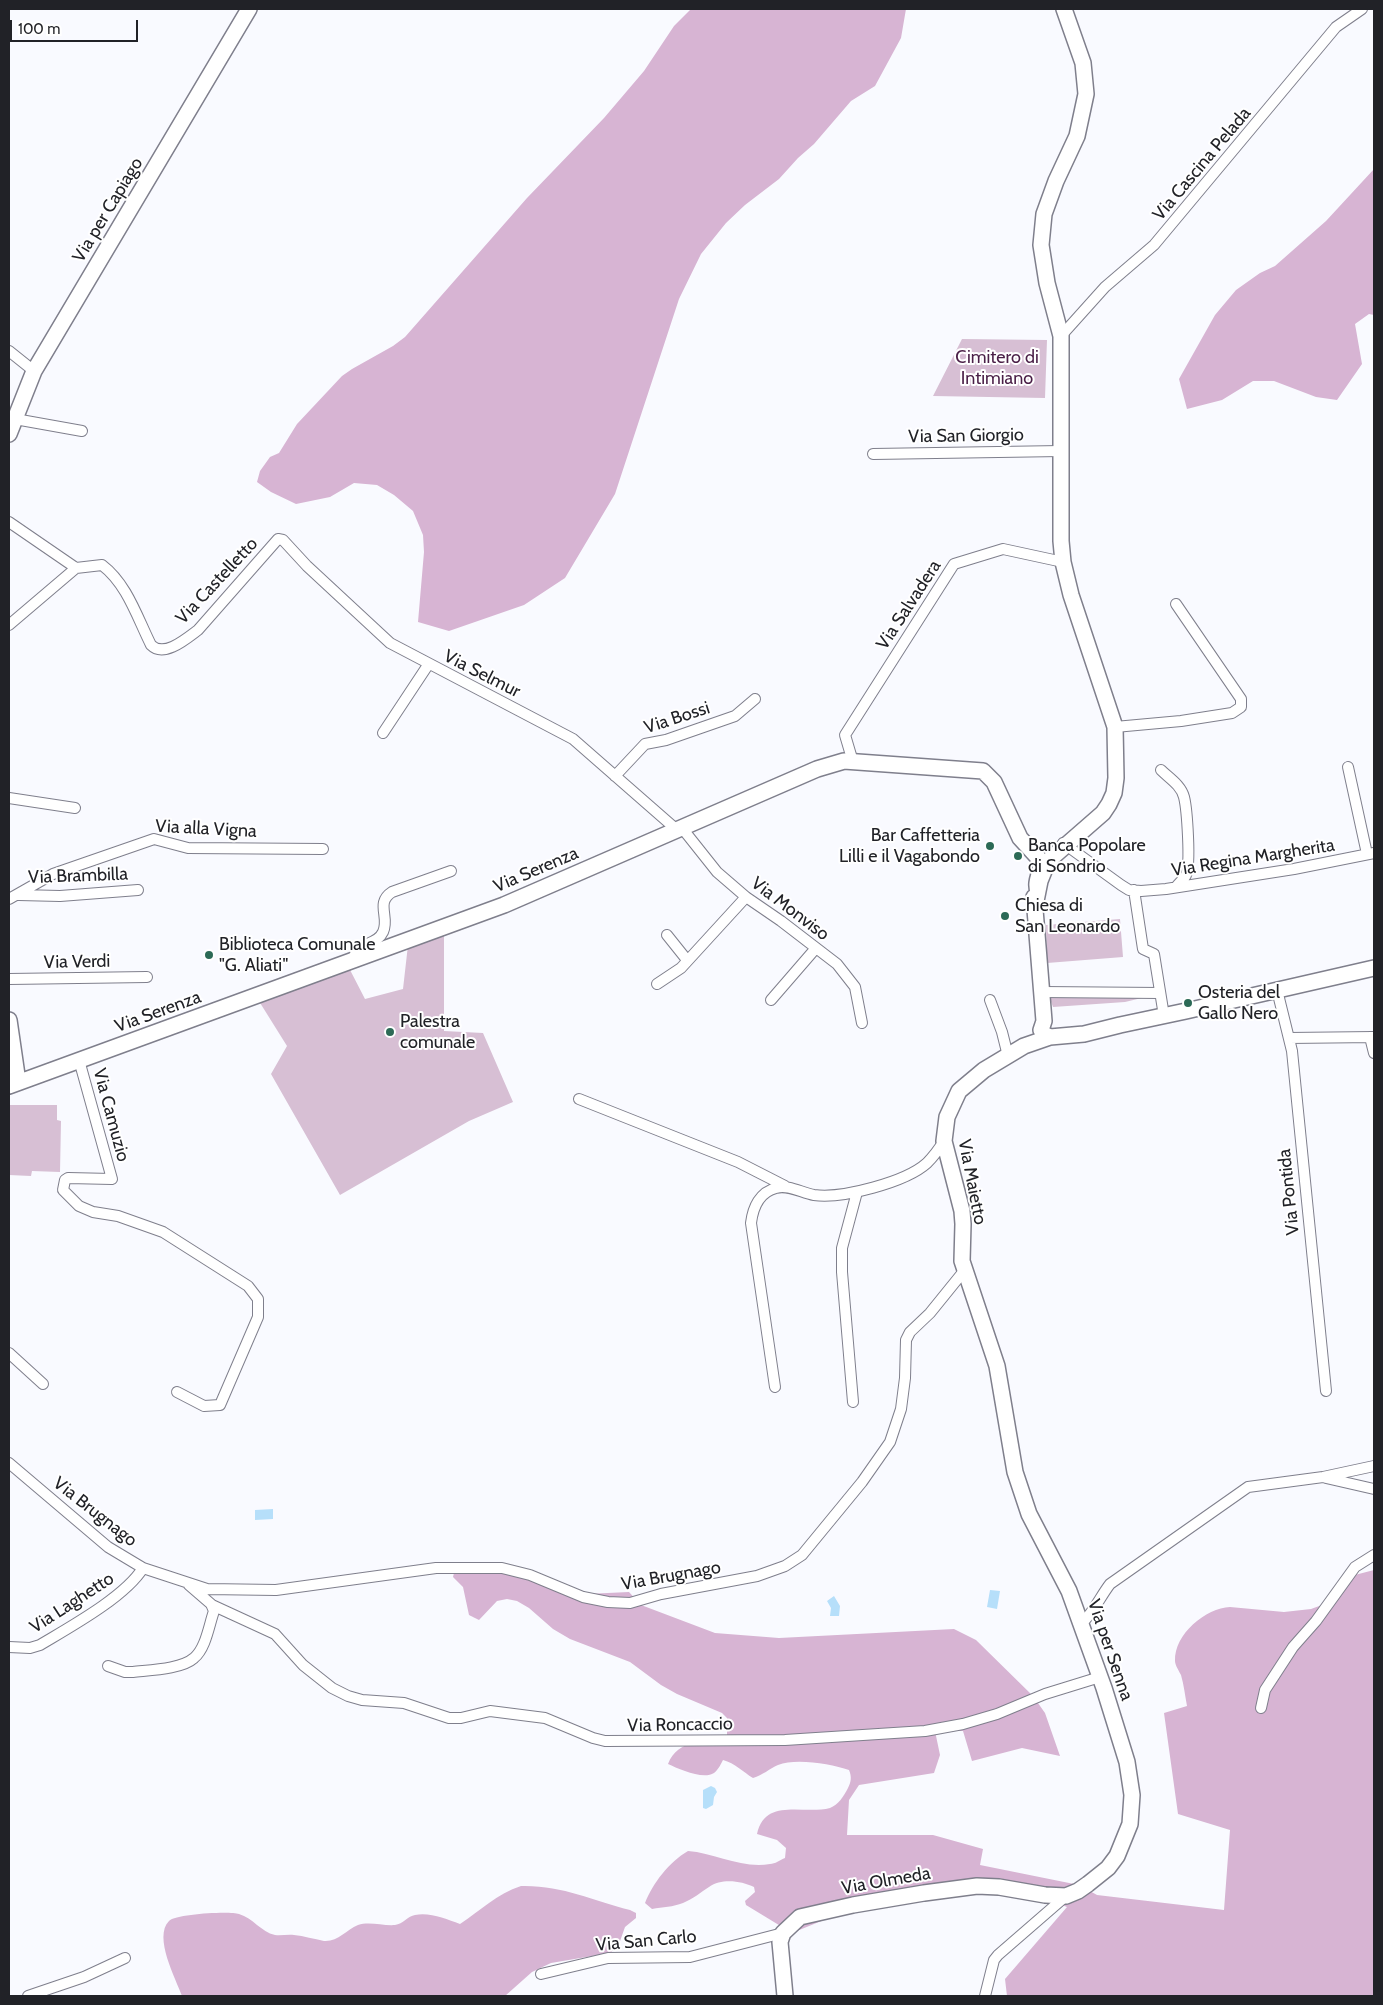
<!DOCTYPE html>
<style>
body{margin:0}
#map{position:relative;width:1383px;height:2005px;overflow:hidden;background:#f9faff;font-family:Cabin,sans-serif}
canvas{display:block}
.frame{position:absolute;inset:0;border:10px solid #212227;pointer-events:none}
.scale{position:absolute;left:10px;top:20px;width:128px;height:22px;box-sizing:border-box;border:2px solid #212227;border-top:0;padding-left:6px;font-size:15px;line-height:18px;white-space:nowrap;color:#212227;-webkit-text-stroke:4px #fff;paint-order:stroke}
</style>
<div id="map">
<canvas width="1383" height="2005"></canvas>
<div class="frame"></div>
<div class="scale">100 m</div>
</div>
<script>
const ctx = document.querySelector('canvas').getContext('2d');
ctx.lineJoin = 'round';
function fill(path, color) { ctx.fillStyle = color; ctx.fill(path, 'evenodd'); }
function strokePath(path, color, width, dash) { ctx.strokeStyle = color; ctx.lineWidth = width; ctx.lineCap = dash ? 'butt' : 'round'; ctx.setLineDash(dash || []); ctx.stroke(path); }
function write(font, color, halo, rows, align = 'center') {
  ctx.font = font + ' Cabin,sans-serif'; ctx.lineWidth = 4; ctx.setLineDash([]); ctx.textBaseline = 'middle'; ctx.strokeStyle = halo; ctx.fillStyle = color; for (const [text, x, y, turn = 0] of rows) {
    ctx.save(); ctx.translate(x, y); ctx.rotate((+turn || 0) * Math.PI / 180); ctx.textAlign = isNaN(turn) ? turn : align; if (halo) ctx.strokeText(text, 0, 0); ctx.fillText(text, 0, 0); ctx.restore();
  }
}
const green = new Path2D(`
 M 962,339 L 1047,340 L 1045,398 L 933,396 Z
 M 1120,919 L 1123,957 L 1047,963 L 1046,925 Z
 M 444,932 L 444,1031 L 483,1033 L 513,1102 L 469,1121 L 340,1195 L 271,1074 L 287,1046 L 257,998 L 348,966 L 365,999 L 403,989 L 408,945 Z
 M 1049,996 L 1150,996 L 1125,1002 L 1053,1007 Z
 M 9,1105 L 57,1105 L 57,1120 L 61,1121 L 60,1172 L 32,1171 L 31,1176 L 9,1175 Z`);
const forest = new Path2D(`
 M 691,9 L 906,9 L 901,38 L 875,86 L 851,101 L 814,144 L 798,158 L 779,179 L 745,205 L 726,223 L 701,254 L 679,299 L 615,494 L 565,578 L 524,605 L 449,631 L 418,622 L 424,552 L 423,535 L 413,511 L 394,495 L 377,485 L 354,483 L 330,497 L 296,504 L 271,492 L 257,482 L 260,471 L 270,457 L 279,453 L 297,424 L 342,376 L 352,369 L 393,346 L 405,337 L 527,198 L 604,118 L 644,71 L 674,26 Z
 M 1374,169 L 1374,315 L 1369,314 L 1355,324 L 1362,364 L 1337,400 L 1316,397 L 1274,381 L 1253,381 L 1222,400 L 1187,409 L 1179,379 L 1215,315 L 1236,290 L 1260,273 L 1275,266 L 1326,221 Z
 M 471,1564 L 586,1594 L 629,1592 L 641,1605 L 715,1633 L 779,1638 L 954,1629 L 976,1640 L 1033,1696 L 1045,1713 L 1060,1756 L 1022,1748 L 972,1761 L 963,1731 L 935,1731 L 940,1755 L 934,1773 L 859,1785 L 849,1800 L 847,1835 L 933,1835 L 983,1849 L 980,1865 L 1079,1885 L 1097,1895 L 1224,1910 L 1230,1830 L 1178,1814 L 1164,1713 L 1187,1706 C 1185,1696 1184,1685 1181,1675 C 1179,1671 1175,1665 1175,1661 C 1174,1634 1206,1608 1230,1607 L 1284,1612 L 1311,1609 L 1322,1605 L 1351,1576 L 1374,1570 L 1374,1996 L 1007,1996 L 1005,1979 L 1067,1907 L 1044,1898 L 996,1892 L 934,1897 L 831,1917 L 792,1933 L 746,1905 L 745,1901 L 755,1892 L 754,1887 C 741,1881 722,1878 709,1887 C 701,1892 693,1899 683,1903 C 673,1907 663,1907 652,1909 L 645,1903 C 653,1883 669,1862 688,1851 C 715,1853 742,1869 770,1864 C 775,1864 780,1860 785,1858 L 786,1848 L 777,1840 L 757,1834 C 765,1797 804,1815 830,1808 C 838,1805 844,1796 848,1788 C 851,1782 852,1777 849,1770 C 831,1764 796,1758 778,1765 C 769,1769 763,1775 753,1778 C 743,1772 735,1763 723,1760 C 721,1764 718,1770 714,1773 C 703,1780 679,1769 668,1764 C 678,1739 705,1741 727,1738 L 727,1718 L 722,1713 L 677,1694 L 661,1685 L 630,1662 L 570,1639 L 553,1629 L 529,1608 L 517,1601 L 507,1599 L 497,1601 L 479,1620 L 469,1615 L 463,1587 L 453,1577 L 455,1569 Z
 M 521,1886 C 562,1885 591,1900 630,1910 L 636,1913 L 636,1918 L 625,1927 L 619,1944 L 610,1953 L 551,1963 L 532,1972 L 505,1996 L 182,1996 C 176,1979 153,1937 169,1921 C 176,1914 229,1911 239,1914 C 253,1918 261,1932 275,1935 C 281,1936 288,1934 294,1935 C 304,1936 314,1939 324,1941 C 338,1942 346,1930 358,1925 C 369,1921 383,1926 395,1925 C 403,1924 408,1916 415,1915 C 430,1912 446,1919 460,1924 C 481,1910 497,1894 521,1886 Z`);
const water = new Path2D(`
 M 273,1509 L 273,1519 L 255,1520 L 255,1510 Z
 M 990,1590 L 1000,1591 L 997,1609 L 987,1607 Z
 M 834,1596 L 840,1606 L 839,1616 L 830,1616 L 831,1608 L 827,1601 Z
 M 711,1786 L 715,1788 L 717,1792 L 714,1797 L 713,1805 L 706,1809 L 703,1808 L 703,1790 Z`);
const street = new Path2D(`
 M 1061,336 L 1105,287 L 1154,245 L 1336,27 L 1362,9
 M 9,351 L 34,371
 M 15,419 L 82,431
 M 873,454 L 1061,451
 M 9,522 L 76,568
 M 9,625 L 76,568 L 102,565 C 127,584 137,617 151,645 C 164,658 186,639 198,630 L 278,539 L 283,540 L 307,566 L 390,643 L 573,739 L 677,830
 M 1115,727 L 1181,721 L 1232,713 L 1241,707 L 1241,699 L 1176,604
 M 383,733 L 428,665
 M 853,762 L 845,735 L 954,564 L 1003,549 L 1063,562
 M 1348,767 L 1367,854
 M 1161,770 C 1169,778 1181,785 1184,797 C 1187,809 1191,864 1186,875 C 1184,879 1179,883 1176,887
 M 615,776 L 645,744 L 666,740 L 735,716 L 755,699
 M 9,798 L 75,808
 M 682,828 L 717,872 L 746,897 L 781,921 L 837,964 L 855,987 L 862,1023
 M 1063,843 L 1121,885 L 1129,890 L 1141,891 L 1166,889 L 1294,869 L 1374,853
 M 1134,890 L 1143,949 L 1154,954 L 1164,1016
 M 19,895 L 60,896 L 138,890
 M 9,899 L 53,874 L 154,839 L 188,848 L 323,849
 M 667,935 L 687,960
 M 352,961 C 354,958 355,952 358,950 C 366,942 378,943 383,932 C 390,917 375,903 392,892 L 451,871
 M 9,979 L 147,977
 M 657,984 L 681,968 L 746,897
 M 1277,990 L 1292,1051 L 1326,1391
 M 1042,992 L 1160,993
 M 771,1000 L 816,948
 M 990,1000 L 1002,1032 L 1008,1056
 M 1370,1037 L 1374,1053
 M 1289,1038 L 1374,1037
 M 79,1060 L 112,1179 L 68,1178 L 65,1180 L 63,1190 L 79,1206 L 93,1212 L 118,1216 L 163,1232 L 248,1286 L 258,1299 L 258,1317 L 220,1405 L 204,1406 L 177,1392
 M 579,1099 L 738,1162 L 785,1186
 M 9,1353 L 43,1384
 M 775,1387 L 751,1223 C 753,1207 760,1192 776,1188 C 788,1184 802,1193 814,1195 C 842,1199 906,1182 927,1163 C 934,1156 939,1149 944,1141
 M 853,1402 L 842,1272 L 842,1248 L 857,1192
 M 9,1463 L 108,1547 L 143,1568 L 207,1589 L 276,1590 L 436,1568 L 502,1568 L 530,1575 L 583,1597 L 608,1602 L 630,1603 L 661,1594 L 757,1576 L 785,1566 L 802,1555 L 862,1482 L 890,1442 L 901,1409 L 905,1378 L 906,1340 L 910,1332 L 930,1313 L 964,1271
 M 1326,1478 L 1374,1489
 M 212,1605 L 275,1634 L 303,1665 L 332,1688 L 348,1696 L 362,1700 L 404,1703 L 449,1718 L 461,1718 L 490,1711 L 545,1718 L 593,1738 L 605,1741 L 785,1740 L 925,1731 L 963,1724 L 997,1714 L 1045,1694 L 1100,1677
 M 1082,1623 C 1094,1612 1100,1597 1110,1584 L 1248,1487 L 1323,1477 L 1374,1466
 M 9,1647 L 30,1648 L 40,1645 C 70,1627 125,1597 143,1568
 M 108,1666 L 125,1672 L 133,1672 C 150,1670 182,1669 194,1658 C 206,1648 209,1625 214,1611 L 211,1604 L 189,1585
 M 1261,1708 L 1265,1690 L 1293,1647 L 1316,1621 L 1355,1567 L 1374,1555
 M 541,1974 L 608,1958 L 690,1957 L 783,1933
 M 28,1996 L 84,1977 L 125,1958
 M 985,1996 L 994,1960 L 998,1955 L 1066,1896`);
const secondary = new Path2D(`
 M 9,434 L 34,371 L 249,9
 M 1034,897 L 1044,1021 L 1041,1030 L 1043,1034 L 1050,1037 L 1084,1034 L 1120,1025 L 1186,1011 L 1374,968
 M 1035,906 L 1040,881 L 1048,861 L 1103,813 L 1109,804 L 1114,793 L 1116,778 L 1115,727 L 1071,595 L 1063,562 L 1061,541 L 1061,336 L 1047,283 L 1041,245 L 1044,214 L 1056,181 L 1077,136 L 1086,94 L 1083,63 L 1064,9
 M 9,1020 L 18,1082
 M 9,1086 L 504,905 L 817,769 L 844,761 L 983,771 L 994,782 L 1020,838 L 1041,861 C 1042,872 1034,881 1038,891
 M 785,1996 L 780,1942 L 783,1933 L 800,1917 L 853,1905 L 924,1893 L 977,1886 L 999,1887 L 1045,1895 L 1066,1896 L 1078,1891 L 1088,1884 L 1108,1868 L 1117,1856 L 1130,1824 L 1132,1795 L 1127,1762 L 1104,1688 L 1069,1591 L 1029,1514 L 1015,1472 L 997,1366 L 962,1261 L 963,1224 L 962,1211 L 944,1141 L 947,1117 L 959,1091 L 984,1070 L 1024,1046 L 1050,1037`);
const markers = [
 [990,846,5,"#2c6a56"],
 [1018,856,5,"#2c6a56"],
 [1005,916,5,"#2c6a56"],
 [209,955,5,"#2c6a56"],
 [1188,1003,5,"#2c6a56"],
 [390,1032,5,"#2c6a56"]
];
const streetNames = [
 ["Via Cascina Pelada",1202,164,-50],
 ["Via per Capiago",108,210,-59],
 ["Via San Giorgio",966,436,-1],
 ["Via Castelletto",217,581,-47],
 ["Via Salvadera",909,605,-57],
 ["Via Selmur",482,674,27],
 ["Via Bossi",677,718,-18],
 ["Via alla Vigna",206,829,3],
 ["Via Regina Margherita",1253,858,-9],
 ["Via Serenza",536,870,-23],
 ["Via Brambilla",78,876,-2],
 ["Via Monviso",790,909,37],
 ["Via Verdi",77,962,-1],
 ["Via Serenza",158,1012,-20],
 ["Via Camuzio",111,1115,75],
 ["Via Maietto",972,1182,79],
 ["Via Pontida",1289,1192,-96],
 ["Via Brugnago",95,1512,38],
 ["Via Brugnago",671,1576,-10],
 ["Via Laghetto",72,1603,-33],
 ["Via per Senna",1110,1650,71],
 ["Via Roncaccio",680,1725,-1],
 ["Via Olmeda",886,1881,-10],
 ["Via San Carlo",646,1941,-5]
];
const parkNames = [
 ["Cimitero di",997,358],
 ["Intimiano",997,379]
];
const poiNames = [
 ["Bar Caffetteria",980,836,"right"],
 ["Lilli e il Vagabondo",980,857,"right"],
 ["Banca Popolare",1028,846],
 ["di Sondrio",1028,867],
 ["Chiesa di",1015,906],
 ["San Leonardo",1015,927],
 ["Biblioteca Comunale",219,945],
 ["\"G. Aliati\"",219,966],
 ["Osteria del",1198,993],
 ["Gallo Nero",1198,1014],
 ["Palestra",400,1022],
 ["comunale",400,1043]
];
fill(green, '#d7bfd4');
fill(forest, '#d7b4d3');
fill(water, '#b6dffa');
strokePath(street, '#7f7f8c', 12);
strokePath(secondary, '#7f7f8c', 18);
strokePath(street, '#fff', 10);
strokePath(secondary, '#fff', 15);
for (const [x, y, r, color] of markers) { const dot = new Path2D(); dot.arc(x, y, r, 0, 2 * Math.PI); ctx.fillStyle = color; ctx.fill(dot); strokePath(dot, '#fff', 2); }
write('18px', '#212227', '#fff', streetNames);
write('18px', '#4a1f47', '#fff', parkNames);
write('18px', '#212227', '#fff', poiNames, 'left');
</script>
